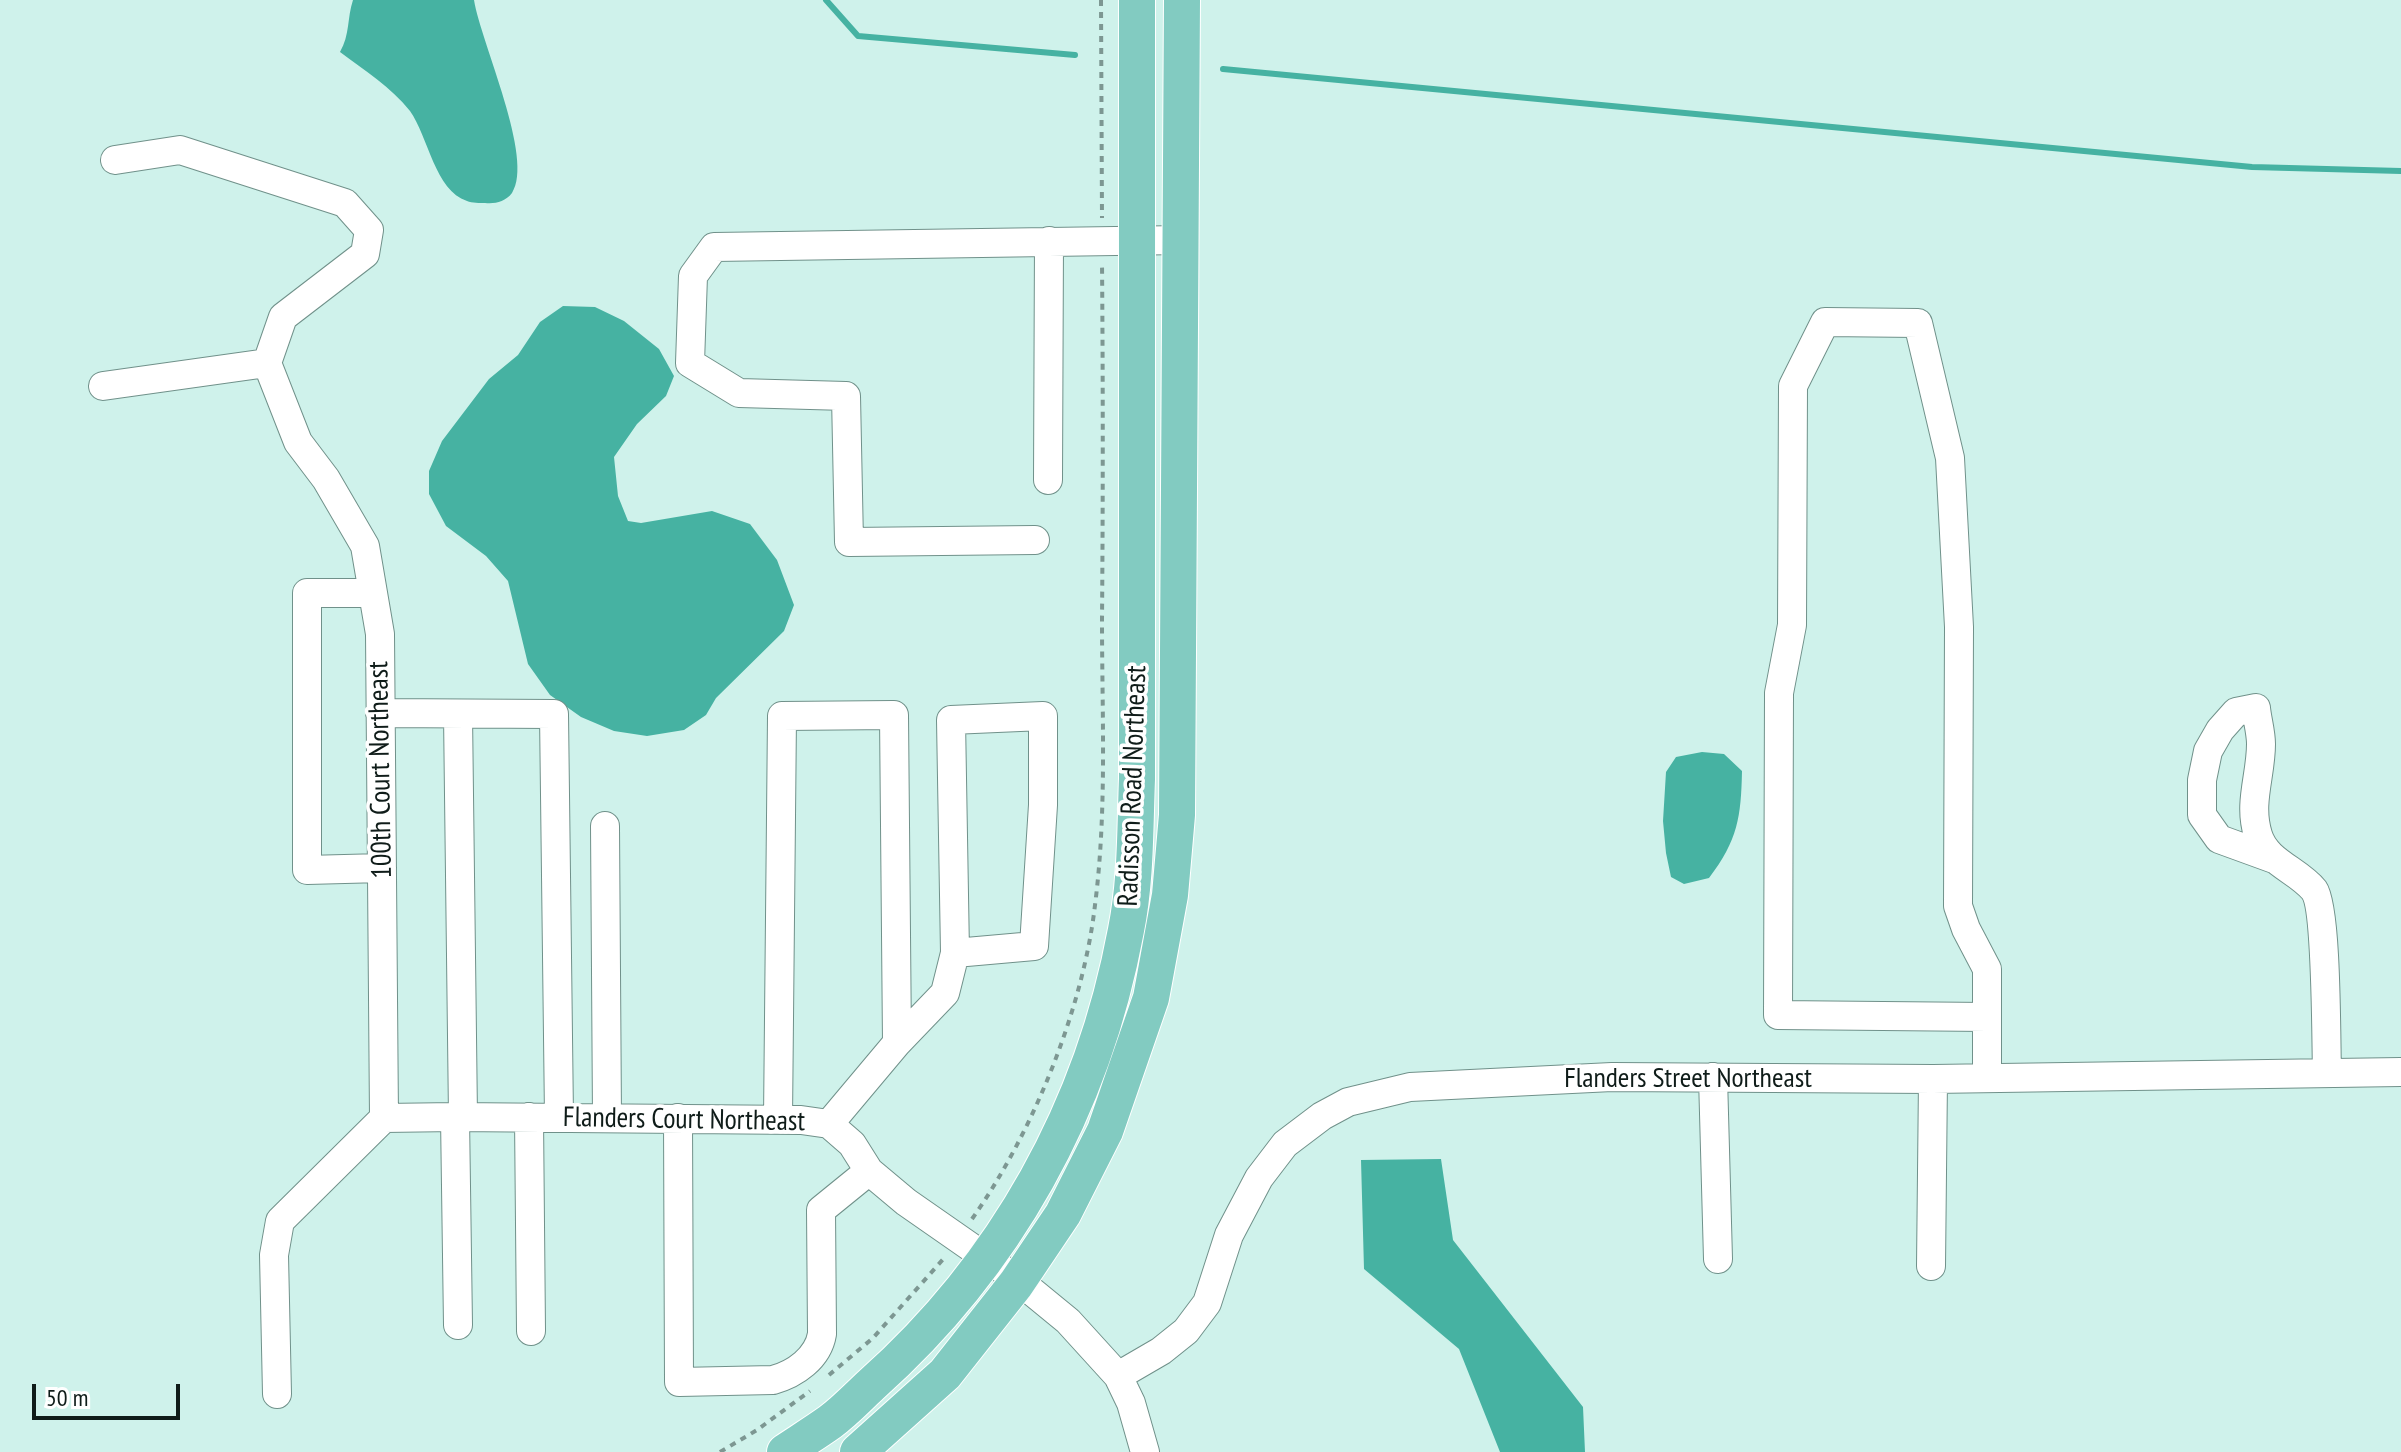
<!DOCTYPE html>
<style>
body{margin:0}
#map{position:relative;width:2401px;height:1452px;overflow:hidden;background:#cff2eb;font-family:"PT Sans Narrow",sans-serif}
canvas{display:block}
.scale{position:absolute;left:32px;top:1384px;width:148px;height:36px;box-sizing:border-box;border:4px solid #0f1c19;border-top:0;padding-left:10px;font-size:24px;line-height:28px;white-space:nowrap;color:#0f1c19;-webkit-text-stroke:6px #fff;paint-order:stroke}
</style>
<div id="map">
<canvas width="2401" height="1452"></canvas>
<div class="scale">50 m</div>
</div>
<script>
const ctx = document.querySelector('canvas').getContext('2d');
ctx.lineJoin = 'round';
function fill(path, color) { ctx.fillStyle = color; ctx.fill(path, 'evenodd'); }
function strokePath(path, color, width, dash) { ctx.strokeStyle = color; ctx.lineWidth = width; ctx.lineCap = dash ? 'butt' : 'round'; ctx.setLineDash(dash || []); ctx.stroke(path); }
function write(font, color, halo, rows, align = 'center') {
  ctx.font = font + ' "PT Sans Narrow",sans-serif'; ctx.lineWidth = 7; ctx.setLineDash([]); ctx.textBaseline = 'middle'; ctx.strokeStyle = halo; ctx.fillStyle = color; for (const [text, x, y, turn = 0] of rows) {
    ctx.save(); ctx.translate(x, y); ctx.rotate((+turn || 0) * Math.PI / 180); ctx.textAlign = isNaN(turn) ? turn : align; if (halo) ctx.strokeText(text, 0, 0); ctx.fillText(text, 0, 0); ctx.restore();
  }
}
const water = new Path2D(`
 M 353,0 L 474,0 C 481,43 535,159 512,193 C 505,202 495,204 485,203 C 480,203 472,203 467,201 C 435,191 428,136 410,111 C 391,87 364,70 340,52 C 350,35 347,18 353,0 Z
 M 563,306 L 595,307 L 624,321 L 659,349 L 674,376 L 666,396 L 637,424 L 614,457 L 618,496 L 628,521 L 641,523 L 712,511 L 750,524 L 777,560 L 794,605 L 784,631 L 716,698 L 706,715 L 684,730 L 647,736 L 614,731 L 581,717 L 550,695 L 528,664 L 508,581 L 486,556 L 446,526 L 429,494 L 429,471 L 442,441 L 489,379 L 518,355 L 540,322 Z
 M 1702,752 L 1724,754 L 1742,771 C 1741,817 1738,840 1709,878 L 1684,884 L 1671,877 L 1666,853 L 1663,821 L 1666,772 L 1676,757 Z
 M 1441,1159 L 1453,1240 L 1583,1407 L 1585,1452 L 1500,1452 L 1459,1349 L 1364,1269 L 1361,1160 Z`);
const stream = new Path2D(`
 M 826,0 L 858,36 L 1075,55
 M 1223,69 L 2252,167 L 2401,171`);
const path = new Path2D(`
 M 1101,0 L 1102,218
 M 972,1219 C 1032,1134 1083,1010 1095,905 C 1107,811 1102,715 1102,620 C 1103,501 1103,382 1102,262
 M 829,1375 L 873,1338 L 946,1256
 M 720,1452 L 757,1430 L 810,1391`);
const minor = new Path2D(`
 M 115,160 L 180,150 L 345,203 L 369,230 L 365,254 L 283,317 L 267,363
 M 103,386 L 267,363 L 298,442 L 326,479 L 365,546 L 380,634 L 384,1118
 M 1048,480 L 1049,241
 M 1035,540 L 849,542 L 846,396 L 739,393 L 690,363 L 693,276 L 714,247 L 1182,240
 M 373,593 L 307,593 L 307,870 L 382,868
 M 380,713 L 554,714 L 559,1117
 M 458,714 L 463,1117
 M 605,826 L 607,1118
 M 2274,859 L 2219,839 L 2202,815 L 2202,780 L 2208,751 L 2220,730 L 2236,712 L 2256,708 C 2257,719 2261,732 2261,744 C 2261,776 2248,803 2258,835 C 2266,862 2298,870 2314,890 C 2327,908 2326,1043 2327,1073
 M 1987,1017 L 1778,1015 L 1779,693 L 1792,625 L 1793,386 L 1825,322 L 1918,323 L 1950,458 L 1959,627 L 1958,906 L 1966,929 L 1987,969 L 1987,1078
 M 1713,1077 L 1718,1259
 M 455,1117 L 458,1325
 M 529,1117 L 531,1331
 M 678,1118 L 679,1382 L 773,1380 C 795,1374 818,1358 822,1334 L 821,1210 L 869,1171
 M 778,1119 L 782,716 L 894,715 L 897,1043
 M 829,1124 L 897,1043 L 945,993 L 955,953 L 1034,946 L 1043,805 L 1043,716 L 951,720 L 955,953
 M 1931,1266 L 1933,1079
 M 1118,1376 L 1161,1351 L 1186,1331 L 1207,1303 L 1229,1235 L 1259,1178 L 1285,1144 L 1322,1116 L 1348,1102 L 1410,1087 L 1612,1077 L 1933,1079 L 2401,1072
 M 277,1394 L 274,1255 L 280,1221 L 384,1118 L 455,1117 L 801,1120 L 829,1124 L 852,1144 L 869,1171 L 906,1202 L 1018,1280 L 1068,1321 L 1118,1376 L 1131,1403 L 1145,1452`);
const major = new Path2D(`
 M 785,1452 C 800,1442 816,1432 830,1422 C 845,1411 858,1397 871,1385 C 1006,1265 1093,1108 1126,930 C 1136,881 1135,829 1137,779 L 1137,0
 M 858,1452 L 945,1374 L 1016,1284 L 1063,1214 L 1105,1131 L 1151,998 L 1170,895 L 1177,815 L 1182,0`);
const streetNames = [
 ["100th Court Northeast",381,770,-91],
 ["Radisson Road Northeast",1133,786,-88],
 ["Flanders Street Northeast",1688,1079],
 ["Flanders Court Northeast",684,1120,1]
];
fill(water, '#46b2a2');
strokePath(stream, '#46b2a2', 6);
strokePath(minor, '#70918a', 30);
strokePath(major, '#fff', 38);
strokePath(path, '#7d9792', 4, [6, 6]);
strokePath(minor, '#fff', 28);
strokePath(major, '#82cbc1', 36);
write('28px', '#0f1c19', '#fff', streetNames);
</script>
